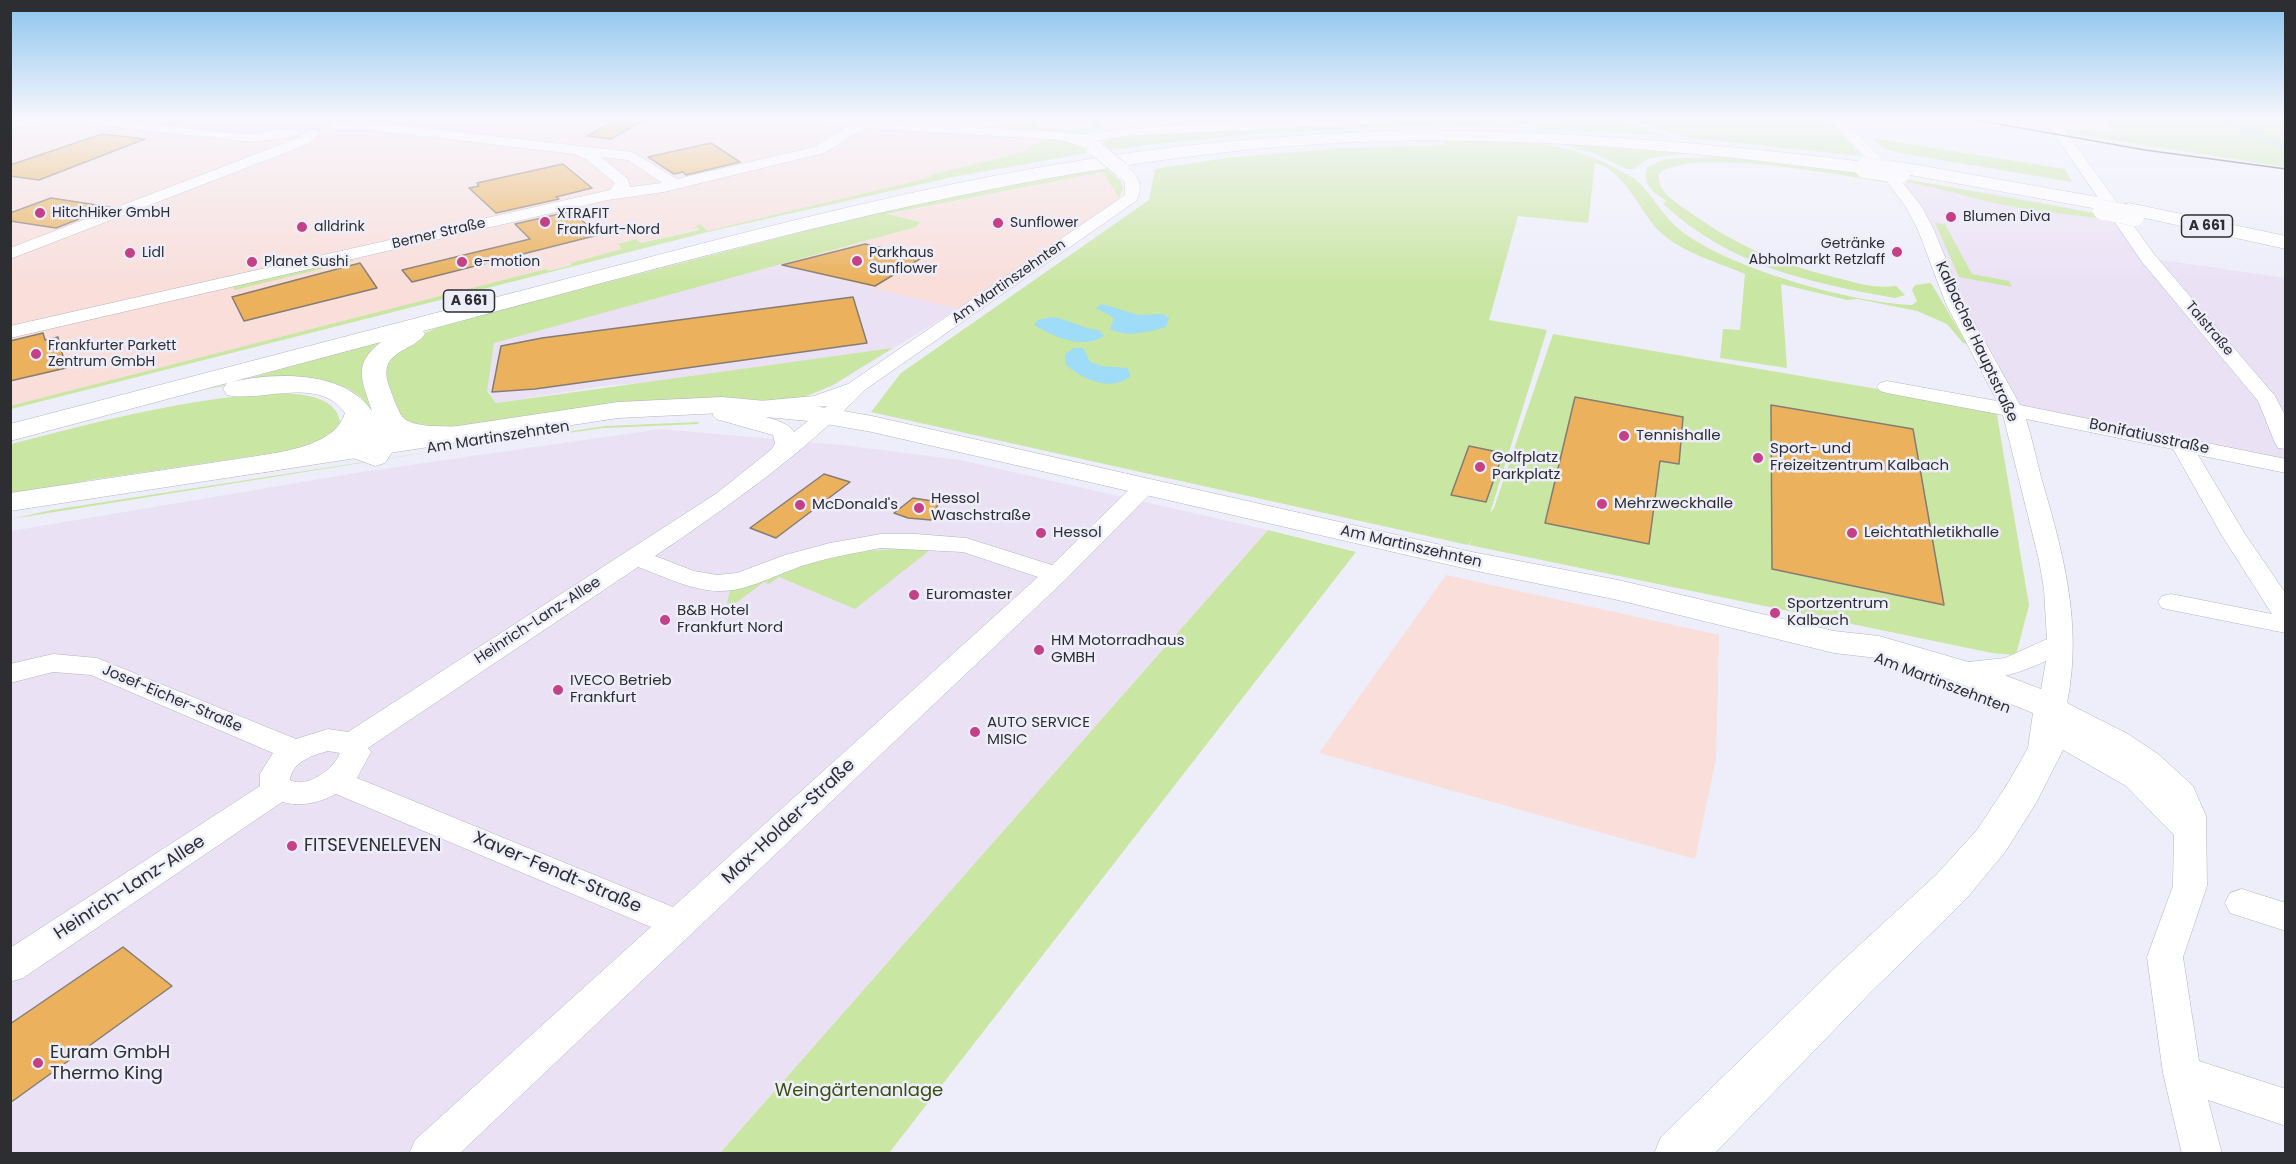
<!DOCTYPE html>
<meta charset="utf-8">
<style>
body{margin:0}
#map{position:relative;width:2296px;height:1164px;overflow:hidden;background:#edeefa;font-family:Poppins,sans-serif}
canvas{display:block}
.frame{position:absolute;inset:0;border:12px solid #2d2e32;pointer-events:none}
</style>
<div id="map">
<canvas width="2296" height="1164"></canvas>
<div class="frame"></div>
</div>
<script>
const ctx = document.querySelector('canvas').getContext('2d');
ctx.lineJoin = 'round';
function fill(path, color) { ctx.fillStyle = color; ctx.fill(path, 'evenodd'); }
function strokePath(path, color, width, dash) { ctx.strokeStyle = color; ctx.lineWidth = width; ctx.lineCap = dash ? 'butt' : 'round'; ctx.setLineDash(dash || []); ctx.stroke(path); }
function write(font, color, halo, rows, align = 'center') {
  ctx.font = font + ' Poppins,sans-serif'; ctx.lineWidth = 5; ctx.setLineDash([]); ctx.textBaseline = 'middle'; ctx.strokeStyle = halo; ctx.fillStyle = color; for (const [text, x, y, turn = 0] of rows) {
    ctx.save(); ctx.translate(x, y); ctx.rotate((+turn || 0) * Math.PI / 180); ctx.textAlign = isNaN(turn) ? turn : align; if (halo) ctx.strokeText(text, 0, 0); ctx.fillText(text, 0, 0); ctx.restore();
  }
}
const commercial = new Path2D(`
 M 173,119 L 814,119 L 1044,138 L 1023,152 L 930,175 L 933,177 L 707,231 L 701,224 L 700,229 L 640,243 L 636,239 L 618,244 L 623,249 L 572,263 L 573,264 L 548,271 L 546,269 L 11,406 L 10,126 L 51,120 L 153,128 Z
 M 1165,119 L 1383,119 L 1170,129 Z
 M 1103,172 L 1120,199 L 957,309 L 778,265 L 916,227 L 920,222 L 885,215 Z
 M 1446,575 L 1719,635 L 1716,759 L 1695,859 L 1319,753 Z`);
const industrial = new Path2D(`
 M 1894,181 L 2002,194 L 2127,220 L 2156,259 L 2285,278 L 2285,461 L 2021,407 Z
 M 778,265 L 957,309 L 831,387 L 727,380 L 610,385 L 496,403 L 459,352 Z
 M 660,429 L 842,445 L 960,460 L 1268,530 L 720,1153 L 11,1154 L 11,531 L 362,472 Z`);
const green = new Path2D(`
 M 1383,119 L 1553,119 L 1518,125 L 1517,128 C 1381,124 1246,131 1111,150 L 1103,144 L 1105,140 L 1118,136 Z
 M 1561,119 L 1620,119 L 1667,136 L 1531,128 Z
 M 1626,119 L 1828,119 L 1862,156 L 1689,138 Z
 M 2104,119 L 2285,119 L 2285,167 L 2066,133 L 2064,129 L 2116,133 Z
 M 1092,120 L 1100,120 L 1103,129 L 1074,133 L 970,127 L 1036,123 L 1037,128 L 1052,127 L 1053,129 L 1093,128 Z
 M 1044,138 L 1072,143 L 1086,150 L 1087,153 L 953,177 L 712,231 L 11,409 L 10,406 L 546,269 L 548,271 L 572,265 L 571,263 L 622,249 L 618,244 L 636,239 L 641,243 L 699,230 L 696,226 L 701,224 L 707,231 L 932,177 L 930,175 L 1023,152 Z
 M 1873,138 L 2065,169 L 2072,182 L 1895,152 L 1880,146 Z
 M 1470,141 C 1515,142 1561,141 1603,162 C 1613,167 1625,173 1635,179 C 1652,193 1662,216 1680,230 C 1727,268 1852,303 1912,305 L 1917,301 L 1912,290 L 1915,285 L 1931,283 L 1967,344 L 1963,343 L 1947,324 L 1917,311 L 1858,299 L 1847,300 L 1781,284 L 1787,368 L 1720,358 L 1723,329 L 1740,330 L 1745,274 C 1717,262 1680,252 1658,230 C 1640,211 1623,169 1595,163 L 1588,223 L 1518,216 L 1489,320 L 1547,330 L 1490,513 L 1494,508 L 1553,334 L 1996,409 L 2029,605 L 2016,655 L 1992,653 L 1469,545 L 1473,538 L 1468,545 L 871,412 L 901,373 L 1149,200 L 1155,169 L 1226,158 L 1341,148 L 1448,145 L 1443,142 L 1382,142 Z
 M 1557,143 L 1699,152 L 1650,158 L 1633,169 L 1627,169 L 1593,153 Z
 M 1714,153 L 1882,176 L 1888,183 C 1843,175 1693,147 1659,173 C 1657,193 1676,202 1691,213 C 1738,247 1781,264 1837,278 C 1857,283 1875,289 1896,286 L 1905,295 L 1895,298 C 1806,282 1731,266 1663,204 L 1666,201 C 1654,191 1642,188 1647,167 L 1664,159 L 1714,157 Z
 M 1104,167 L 1121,181 L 1123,189 L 1119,198 L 1103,172 L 887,214 L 920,222 L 916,227 L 494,343 L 487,391 L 496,403 L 893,348 L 831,386 L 807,396 L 807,400 L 436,429 L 403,422 L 381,364 L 413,338 L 439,327 L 496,311 L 886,210 Z
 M 1905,179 L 2105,215 L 2117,221 C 2072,214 2025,211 1981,200 C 1954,193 1928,185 1900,181 Z
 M 1935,223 L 1945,224 L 1972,274 L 2009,281 L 2012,287 L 1959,277 Z
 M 351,258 L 354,261 L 235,290 L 232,286 Z
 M 404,334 L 380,350 L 379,404 L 372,414 L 362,398 L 349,389 L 318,380 L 237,384 L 194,391 L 229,384 Z
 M 279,393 C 306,394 344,397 340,432 L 295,450 L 90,480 L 11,498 L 11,444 C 101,421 186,398 279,393 Z
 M 699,422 L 698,424 L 604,428 L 450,449 L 606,426 Z
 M 448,449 L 11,519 L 52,510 Z
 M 1268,530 L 1356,552 L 889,1153 L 720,1153 Z
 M 897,549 L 930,550 L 855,609 L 779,577 L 769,584 L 764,582 L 733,605 L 727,603 L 730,591 L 819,560 L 854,552 Z`);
const water = new Path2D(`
 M 1102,304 L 1139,315 L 1163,314 L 1169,318 L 1166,327 C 1149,332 1127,338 1110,329 L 1114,318 L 1096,308 Z
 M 1052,317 C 1069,319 1082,329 1099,330 L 1104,336 C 1082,350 1054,337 1034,325 L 1038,320 Z
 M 1074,348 L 1083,348 L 1090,362 L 1102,366 L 1127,368 L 1131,376 C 1110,393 1082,379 1065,364 L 1065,354 Z`);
const stream = new Path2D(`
 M 2222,119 L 2286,148`);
const building = new Path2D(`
 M 618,119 L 646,119 L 611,139 L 587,136 Z
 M 102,134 L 145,139 L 39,180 L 10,176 L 10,165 Z
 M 711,143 L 740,162 L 686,175 L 683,172 L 674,174 L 648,157 Z
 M 563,164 L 592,188 L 556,197 L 559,199 L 496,213 L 469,188 L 479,186 L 477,183 Z
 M 51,198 L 110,207 L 56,228 L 10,221 L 10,213 Z
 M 572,211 L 598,235 L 412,282 L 402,270 L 530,239 L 515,224 Z
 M 865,244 L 923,257 L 875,286 L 782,265 Z
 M 360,263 L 377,288 L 244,321 L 232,297 Z
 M 853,297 L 867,343 L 535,389 L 492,392 L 501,346 L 542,338 Z
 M 43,333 L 45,340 L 58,337 L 66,368 L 10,381 L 10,341 Z
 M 1575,397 L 1683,417 L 1679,464 L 1660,461 L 1649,544 L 1545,523 Z
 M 1771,405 L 1913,429 L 1944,605 L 1772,569 Z
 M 1469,446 L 1503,453 L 1486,502 L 1451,495 Z
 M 824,474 L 850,482 L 776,538 L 750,528 Z
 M 913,498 L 939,502 L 931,520 L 908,518 L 894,513 Z
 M 123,947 L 172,986 L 10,1103 L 10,1024 Z`);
const minor = new Path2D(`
 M 19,119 L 54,119 L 47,123 L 10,128 L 10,120 Z
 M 70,119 C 131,115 190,132 251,134 C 264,134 290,123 300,133 L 293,137 L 252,142 L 77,123 Z
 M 808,119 L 853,119 L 1060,132 C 1089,138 1113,128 1142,127 C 1224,123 1308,114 1390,119 L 1383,123 L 1124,136 L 1095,141 L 1101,146 L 1094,150 L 1060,140 L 865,128 L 824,153 L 664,192 L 608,200 L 10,338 L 10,326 L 610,190 L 615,183 L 586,159 L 574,154 L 363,129 L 332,129 L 330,126 L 332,123 L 363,121 L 632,152 L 677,179 L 814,147 L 848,126 L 814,123 ZM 601,157 L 628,160 L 662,183 L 630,187 L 628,179 Z
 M 1829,119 L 1842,119 L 1892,169 L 1922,207 L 1934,230 L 1964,304 L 2020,405 L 2286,459 L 2286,473 L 2198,455 L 2245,534 L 2286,594 L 2286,633 L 2171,610 L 2162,608 L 2158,602 L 2162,596 L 2171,594 L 2272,614 L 2221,534 L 2173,449 L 2026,419 C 2032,438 2036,458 2041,477 C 2063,552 2083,625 2067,703 L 2128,734 L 2158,754 L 2193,786 L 2206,816 L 2207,886 L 2183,957 L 2199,1061 L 2286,1089 L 2286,1126 L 2208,1100 L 2222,1154 L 2182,1154 L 2163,1073 L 2147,957 L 2173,886 L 2174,835 L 2126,786 L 2039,736 L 2034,729 L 2039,722 L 2052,719 L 2042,714 L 2038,707 L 2046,661 C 2017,674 1982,686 1950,678 L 1946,671 L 1950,664 L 2005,658 L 2047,639 L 2044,589 L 2039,560 L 2003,415 L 1887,393 L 1880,391 L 1877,387 L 1880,383 L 1887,381 L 1997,401 L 1946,304 L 1918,230 L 1906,207 L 1882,175 Z
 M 2044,119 L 2057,119 L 2154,254 L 2275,396 L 2286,417 L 2286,449 L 2278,448 L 2275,443 L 2258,401 L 2142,262 Z
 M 313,129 L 320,133 L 308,144 L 10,259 L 10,248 L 298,138 Z
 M 1122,166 C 1138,170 1145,188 1136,201 L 866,389 C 803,454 729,506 655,556 L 694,571 L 717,575 L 737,573 L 785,555 L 830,543 L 881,534 L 916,534 L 966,538 L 1052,565 L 1137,482 L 1145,480 L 1153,482 L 1157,487 L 1065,580 L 459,1154 L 409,1154 L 415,1140 L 651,927 L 336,794 C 319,803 301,807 282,802 L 23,978 L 10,982 L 10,948 L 260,786 L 260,774 L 273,753 L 91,675 L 53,672 L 10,683 L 10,664 L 53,654 L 97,658 L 296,739 L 328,729 L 348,732 L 717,493 L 772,449 L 775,443 L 773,435 L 716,419 L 712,415 L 716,411 L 723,409 C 740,412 786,417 794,432 L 827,406 L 767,411 L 760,409 L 757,405 L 760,401 L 814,396 L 848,384 L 1125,195 L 1125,183 L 1115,170 ZM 881,548 L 963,552 L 1038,577 L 673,907 L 357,778 L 371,752 L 368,748 L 638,567 C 663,576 690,590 717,591 C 748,592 776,574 805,565 C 830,557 855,553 881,548 ZM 328,751 L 340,753 C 334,769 307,789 290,780 C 292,762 313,755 328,751 Z
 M 2242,889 L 2286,903 L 2286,931 L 2230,913 L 2225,903 L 2230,893 Z`);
const major = new Path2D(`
 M 722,397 L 809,405 L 872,416 L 1472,552 L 1618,580 L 1834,631 L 1879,636 L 1972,663 L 2065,698 L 2070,707 L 2064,748 L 2036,803 L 2005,852 L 1966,899 L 1872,991 L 1714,1154 L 1654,1154 L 1661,1137 L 1840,963 L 1936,875 L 1977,830 L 2008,783 L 2028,748 L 2033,713 L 1948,679 L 1877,658 L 1834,653 L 1618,600 L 1472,570 L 872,432 L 809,421 L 722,413 L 618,418 L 10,511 L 10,493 L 618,402 Z`);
const highway = new Path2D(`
 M 1411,130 C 1563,131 1714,143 1865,162 L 1872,164 L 1874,168 L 1872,172 L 1865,174 C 1664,147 1459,129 1256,149 C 972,177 698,258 423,331 L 425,334 C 416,347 398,349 389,362 C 384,371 387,381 390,389 C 393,397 397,408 401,415 C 410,431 455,424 472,428 L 476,434 L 472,440 C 450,445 424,443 402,437 L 385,463 L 375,466 L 348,456 L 344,449 C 323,460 261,478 239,472 L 234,466 L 239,460 C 271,452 334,450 345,413 C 318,375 262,403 227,395 L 223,389 L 227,383 C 272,372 343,369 372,411 C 363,382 351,365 381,342 L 10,441 L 10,424 C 189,377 368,331 547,284 C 754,230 961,173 1174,147 C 1253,138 1331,133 1411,130 Z
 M 1895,161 L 2098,197 L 2105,199 L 2108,203 L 2105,207 L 2098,209 L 1888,171 L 1886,167 L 1888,163 Z
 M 2129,203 L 2286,236 L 2286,249 L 2122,213 L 2119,209 L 2122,205 Z`);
const tram = new Path2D(`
 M 1970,119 L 2145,150 L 2286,169`);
const minorBridge = new Path2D(`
 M 1096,149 L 1122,170`);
const highwayBridge = new Path2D(`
 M 1865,168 L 1900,173
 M 2103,210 L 2134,216`);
const markers = [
 [40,213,6,"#c54187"],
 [1951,217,6,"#c54187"],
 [545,222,6,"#c54187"],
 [998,223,6,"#c54187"],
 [302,227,6,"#c54187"],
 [1897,252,6,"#c54187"],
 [130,253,6,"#c54187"],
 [857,261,6,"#c54187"],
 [252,262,6,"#c54187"],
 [462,262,6,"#c54187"],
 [36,354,6,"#c54187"],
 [1624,436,6,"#c54187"],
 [1758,458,6,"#c54187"],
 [1480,467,6,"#c54187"],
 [1602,504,6,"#c54187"],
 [800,505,6,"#c54187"],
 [919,508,6,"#c54187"],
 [1041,533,6,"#c54187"],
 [1852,533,6,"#c54187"],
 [914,595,6,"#c54187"],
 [1775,613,6,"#c54187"],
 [665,620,6,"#c54187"],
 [1039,650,6,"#c54187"],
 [558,690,6,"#c54187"],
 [975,732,6,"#c54187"],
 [292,846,6,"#c54187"],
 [38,1063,6,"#c54187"]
];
const farPoinames = [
 ["HitchHiker GmbH",52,213],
 ["XTRAFIT",557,214],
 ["Frankfurt-Nord",557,230],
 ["Blumen Diva",1963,217],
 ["Sunflower",1010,223],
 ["alldrink",314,227],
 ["Getränke",1885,244,"right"],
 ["Abholmarkt Retzlaff",1885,260,"right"],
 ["Lidl",142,253],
 ["Parkhaus",869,253],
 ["Sunflower",869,269],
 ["Planet Sushi",264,262],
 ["e-motion",474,262],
 ["Frankfurter Parkett",48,346],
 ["Zentrum GmbH",48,362]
];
const shields = [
 [2207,226,51],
 [469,301,51]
];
const shieldNames = [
 ["A 661",2207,226],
 ["A 661",469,301]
];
const farStreetnames = [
 ["Berner Straße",439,234,-13],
 ["Am Martinszehnten",1009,282,-35],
 ["Talstraße",2209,329,50]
];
const streetNames = [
 ["Kalbacher Hauptstraße",1976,342,65],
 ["Bonifatiusstraße",2149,437,12],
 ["Am Martinszehnten",498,438,-9],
 ["Am Martinszehnten",1411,547,13],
 ["Heinrich-Lanz-Allee",538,621,-33],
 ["Am Martinszehnten",1942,684,21],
 ["Josef-Eicher-Straße",172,699,23]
];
const poiNames = [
 ["Tennishalle",1636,436],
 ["Sport- und",1770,449],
 ["Freizeitzentrum Kalbach",1770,466],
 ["Golfplatz",1492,458],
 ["Parkplatz",1492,475],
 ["Hessol",931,499],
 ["Waschstraße",931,516],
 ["Mehrzweckhalle",1614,504],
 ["McDonald's",812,505],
 ["Hessol",1053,533],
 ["Leichtathletikhalle",1864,533],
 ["Euromaster",926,595],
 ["Sportzentrum",1787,604],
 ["Kalbach",1787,621],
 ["B&B Hotel",677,611],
 ["Frankfurt Nord",677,628],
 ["HM Motorradhaus",1051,641],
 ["GMBH",1051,658],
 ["IVECO Betrieb",570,681],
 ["Frankfurt",570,698],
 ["AUTO SERVICE",987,723],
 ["MISIC",987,740]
];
const nearStreetnames = [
 ["Max-Holder-Straße",789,822,-43],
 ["Xaver-Fendt-Straße",557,873,23],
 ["Heinrich-Lanz-Allee",130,888,-33]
];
const nearPoinames = [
 ["FITSEVENELEVEN",304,846],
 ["Euram GmbH",50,1053],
 ["Thermo King",50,1074]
];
const nearParknames = [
 ["Weingärtenanlage",859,1091]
];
fill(commercial, '#f9deda');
fill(industrial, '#ebe1f5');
fill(green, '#cae6a3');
fill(water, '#9fdcf7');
strokePath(stream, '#9fdcf7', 3);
fill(building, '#ebb15d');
strokePath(building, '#847d74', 1.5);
strokePath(minor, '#b3b4c0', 1);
strokePath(major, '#b3b4c0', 1);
strokePath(highway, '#b3b4c0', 1);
fill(minor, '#fff');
fill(major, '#fff');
fill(highway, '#fff');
strokePath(tram, '#47484d', 1.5);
strokePath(minorBridge, '#b3b4c0', 16, []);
strokePath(highwayBridge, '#b3b4c0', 20, []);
strokePath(minorBridge, '#fff', 15);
strokePath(highwayBridge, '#fff', 20);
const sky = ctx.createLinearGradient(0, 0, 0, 282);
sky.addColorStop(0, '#8bc4ee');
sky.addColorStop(0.42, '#f7f7fd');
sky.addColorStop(1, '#f7f7fd00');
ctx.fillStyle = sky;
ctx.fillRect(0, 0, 2296, 282);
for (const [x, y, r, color] of markers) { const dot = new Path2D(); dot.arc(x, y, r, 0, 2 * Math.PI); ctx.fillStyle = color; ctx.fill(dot); strokePath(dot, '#edeefa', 2); }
write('14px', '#2d2e32', '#edeefa', farPoinames, 'left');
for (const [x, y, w] of shields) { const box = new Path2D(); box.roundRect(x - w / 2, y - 11, w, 22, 4.5); ctx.fillStyle = '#edeefa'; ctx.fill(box); strokePath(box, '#2d2e32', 1.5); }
write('bold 14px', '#2d2e32', null, shieldNames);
write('14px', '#2d2e32', '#edeefa', farStreetnames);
write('15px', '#2d2e32', '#edeefa', streetNames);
write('15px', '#2d2e32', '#edeefa', poiNames, 'left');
write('18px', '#2d2e32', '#edeefa', nearStreetnames);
write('18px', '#2d2e32', '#edeefa', nearPoinames, 'left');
write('18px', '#3a4f0f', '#edeefa', nearParknames);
</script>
